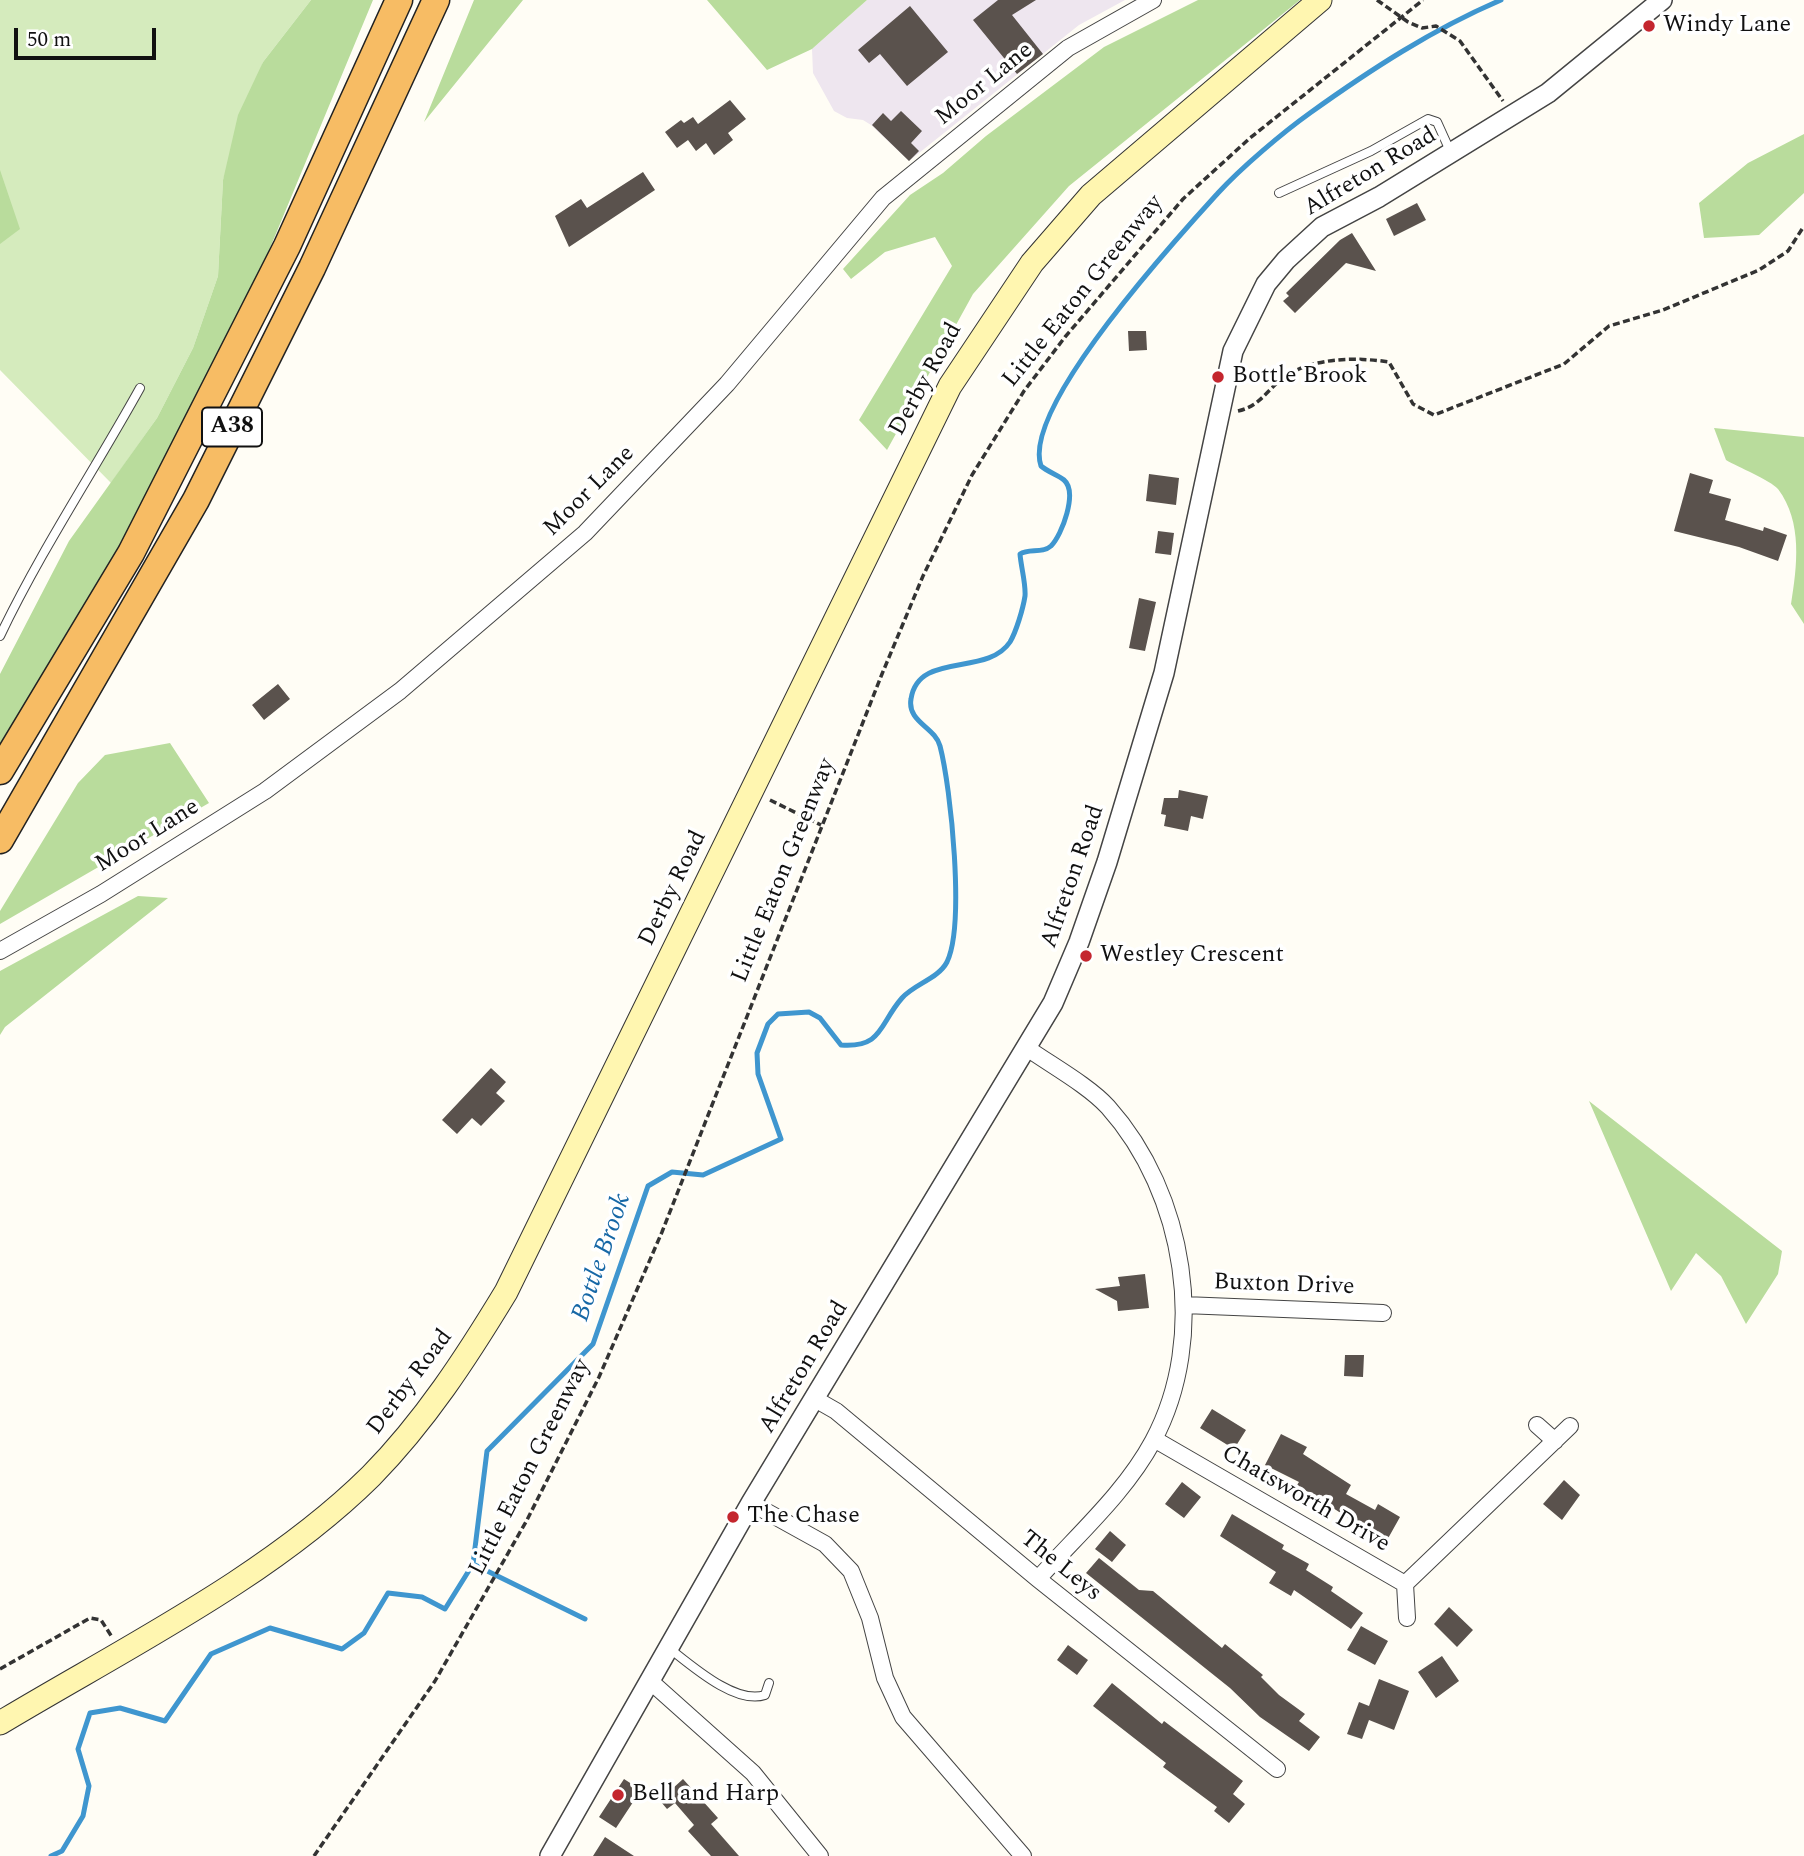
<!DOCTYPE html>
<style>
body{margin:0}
#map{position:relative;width:1804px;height:1856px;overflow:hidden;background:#fffdf5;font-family:Spectral,serif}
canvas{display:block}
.scale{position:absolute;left:14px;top:28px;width:142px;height:32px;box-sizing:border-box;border:4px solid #111;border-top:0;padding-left:9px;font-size:21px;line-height:24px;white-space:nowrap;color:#111;-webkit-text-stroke:5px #fff;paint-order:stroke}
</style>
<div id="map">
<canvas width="1804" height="1856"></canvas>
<div class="scale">50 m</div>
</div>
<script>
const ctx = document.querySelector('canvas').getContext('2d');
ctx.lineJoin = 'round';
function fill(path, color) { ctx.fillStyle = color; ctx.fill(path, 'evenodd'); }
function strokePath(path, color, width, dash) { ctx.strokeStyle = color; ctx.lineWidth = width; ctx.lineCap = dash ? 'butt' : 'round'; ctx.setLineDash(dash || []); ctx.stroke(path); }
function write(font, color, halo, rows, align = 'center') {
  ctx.font = font + ' Spectral,serif'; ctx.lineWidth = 7; ctx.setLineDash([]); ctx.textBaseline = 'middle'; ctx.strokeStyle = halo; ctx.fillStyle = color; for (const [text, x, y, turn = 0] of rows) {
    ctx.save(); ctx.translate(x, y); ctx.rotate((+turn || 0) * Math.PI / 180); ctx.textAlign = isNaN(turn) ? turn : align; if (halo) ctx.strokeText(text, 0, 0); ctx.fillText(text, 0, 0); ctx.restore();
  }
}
const industrial = new Path2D(`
 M 867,0 L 1125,0 L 1079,25 L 909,161 L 871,125 L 863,120 L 847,118 L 834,111 L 813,73 L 812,49 Z`);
const green = new Path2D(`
 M 0,0 L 311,0 L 263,62 L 223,180 L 218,276 L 193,348 L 157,418 L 111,483 L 0,370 Z`);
const forest = new Path2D(`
 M 311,0 L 373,0 L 265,260 L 142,510 L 0,751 L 0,674 L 69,541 L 157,418 L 193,348 L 218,276 L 223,180 L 238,115 L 263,62 Z
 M 474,0 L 523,0 L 424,122 Z
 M 707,0 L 867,0 L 812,49 L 767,70 Z
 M 1198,0 L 1300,0 L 1069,186 L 973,294 L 887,450 L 859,420 L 952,266 L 935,237 L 885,252 L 851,279 L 843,269 L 910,195 L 943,173 L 986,136 L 1104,47 Z
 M 1804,134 L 1804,193 L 1759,235 L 1704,238 L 1699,203 L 1748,163 Z
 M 0,170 L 20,229 L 0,244 Z
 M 1714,428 L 1804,437 L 1804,624 L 1791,604 C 1797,567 1803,522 1778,489 C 1770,480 1738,467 1726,460 Z
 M 170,743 L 209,803 L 0,924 L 0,911 L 78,783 L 105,755 Z
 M 138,896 L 168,898 L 5,1027 L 0,1035 L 0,971 Z
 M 1589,1101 L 1782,1251 L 1778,1274 L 1746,1324 L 1721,1276 L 1696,1253 L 1671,1291 Z`);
const stream = new Path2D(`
 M 473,1564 L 585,1619
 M 51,1856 L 62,1851 L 83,1816 L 89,1786 L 78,1749 L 90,1713 L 120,1708 L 165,1721 L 211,1654 L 270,1628 L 342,1649 L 364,1633 L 388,1593 L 422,1597 L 445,1609 L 473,1564 L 487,1451 L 593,1344 L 648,1186 L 672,1172 L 703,1175 L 781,1139 L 758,1074 L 757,1053 L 768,1024 L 778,1014 L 809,1012 L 820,1018 L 841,1045 C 883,1048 879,1024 902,998 C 914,984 938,979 947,962 C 965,925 951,788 940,746 C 935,727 907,722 911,699 C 918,651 987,677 1010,642 C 1016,632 1023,609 1025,596 C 1026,584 1021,567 1020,554 C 1029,548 1042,554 1051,546 C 1062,535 1078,492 1064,480 C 1058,475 1048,472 1041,466 C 1021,408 1177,238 1218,193 C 1241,168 1282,133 1310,113 C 1370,70 1433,29 1501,0`);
const building = new Path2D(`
 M 998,0 L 1036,0 L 1012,15 L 1043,54 L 1017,74 L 973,20 Z
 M 910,6 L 948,52 L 907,86 L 880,54 L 869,63 L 858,50 Z
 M 730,100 L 746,119 L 728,133 L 733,140 L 714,155 L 706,143 L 696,151 L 688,140 L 677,148 L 665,132 L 681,120 L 684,123 L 693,117 L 698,124 Z
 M 901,111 L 922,131 L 911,143 L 919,151 L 909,161 L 872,125 L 883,113 L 891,121 Z
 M 643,172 L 655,190 L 569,247 L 555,216 L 581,199 L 587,208 Z
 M 1417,203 L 1426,220 L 1394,236 L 1386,219 Z
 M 1352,233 L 1376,271 L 1346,263 L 1295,313 L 1283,301 L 1289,296 L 1286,293 L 1340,240 Z
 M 1128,331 L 1146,331 L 1147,350 L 1129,351 Z
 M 1690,473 L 1713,480 L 1709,493 L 1731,499 L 1725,520 L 1763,531 L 1764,527 L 1787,535 L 1778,561 L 1739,547 L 1674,531 Z
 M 1149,474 L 1179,478 L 1176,505 L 1146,501 Z
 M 1158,531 L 1174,533 L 1171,555 L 1155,553 Z
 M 1139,598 L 1156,602 L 1145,651 L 1129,648 Z
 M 278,684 L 290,699 L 264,720 L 252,705 Z
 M 1179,790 L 1208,796 L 1203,819 L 1191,816 L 1188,831 L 1164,826 L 1166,815 L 1161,814 L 1164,798 L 1178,798 Z
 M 491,1068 L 506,1082 L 496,1093 L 505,1101 L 481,1126 L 472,1118 L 457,1134 L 442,1120 Z
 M 1145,1274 L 1149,1308 L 1118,1311 L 1117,1301 L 1095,1289 L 1120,1286 L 1118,1277 Z
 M 1345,1355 L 1364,1355 L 1363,1377 L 1344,1376 Z
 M 1212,1409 L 1246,1430 L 1234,1449 L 1200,1428 Z
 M 1281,1434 L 1307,1447 L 1303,1454 L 1351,1485 L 1346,1494 L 1375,1510 L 1378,1504 L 1400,1517 L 1386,1542 L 1297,1485 L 1299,1482 L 1265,1465 Z
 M 1564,1480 L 1580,1495 L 1562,1520 L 1543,1504 Z
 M 1182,1482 L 1201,1497 L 1184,1518 L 1165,1504 Z
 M 1232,1514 L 1284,1545 L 1282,1549 L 1309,1564 L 1306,1570 L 1333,1587 L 1331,1591 L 1363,1613 L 1351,1629 L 1294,1590 L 1291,1596 L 1269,1583 L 1276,1572 L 1220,1536 Z
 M 1110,1531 L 1126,1545 L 1112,1562 L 1095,1549 Z
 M 1099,1558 L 1139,1590 L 1153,1591 L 1222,1648 L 1225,1644 L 1263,1675 L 1261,1677 L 1279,1695 L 1305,1714 L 1299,1721 L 1320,1737 L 1309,1751 L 1260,1717 L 1230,1688 L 1086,1573 Z
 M 1449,1607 L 1473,1630 L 1457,1647 L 1434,1624 Z
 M 1361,1626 L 1388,1641 L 1375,1665 L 1347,1650 Z
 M 1068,1645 L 1088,1660 L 1077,1675 L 1057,1660 Z
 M 1442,1656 L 1459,1681 L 1436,1698 L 1418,1672 Z
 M 1379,1679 L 1409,1691 L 1394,1730 L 1369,1720 L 1362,1739 L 1347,1734 L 1359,1702 L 1369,1706 Z
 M 1112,1683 L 1162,1724 L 1164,1721 L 1243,1781 L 1233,1794 L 1245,1804 L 1229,1823 L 1214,1811 L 1217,1807 L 1163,1767 L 1166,1763 L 1093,1706 Z
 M 624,1779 L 641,1790 L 616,1828 L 599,1817 Z
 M 683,1779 L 718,1818 L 711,1824 L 739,1856 L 711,1856 L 688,1831 L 694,1825 L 675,1803 L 667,1809 L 656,1796 L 667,1786 L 671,1790 Z
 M 605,1837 L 634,1856 L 593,1856 Z`);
const path = new Path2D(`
 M 1377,0 L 1408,22 L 1422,28 L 1436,26 L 1460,41 L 1503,101
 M 1238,411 C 1260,406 1266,391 1282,379 C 1310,357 1356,357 1389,362 L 1413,404 L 1434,415 L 1564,364 L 1609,326 L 1663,310 L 1759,270 L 1788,251 L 1804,226
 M 770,800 L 821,825
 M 0,1669 L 90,1618 L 101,1620 L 112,1637
 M 314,1856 L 435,1681 L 527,1520 L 599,1377 L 662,1232 L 882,674 L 923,576 L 972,475 L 1024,391 L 1065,337 L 1183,199 L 1250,138 L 1423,0`);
const service = new Path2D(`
 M 1279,193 L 1371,151 L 1428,119 L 1437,122 L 1451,153
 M 0,636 C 41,550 94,471 140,388
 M 669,1648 C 692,1666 736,1705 765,1695 L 769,1683`);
const minor = new Path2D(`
 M 0,951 L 101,894 L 265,791 L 400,691 L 585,533 L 727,384 L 883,198 L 1068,48 L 1153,0
 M 1027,1048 C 1051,1065 1089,1086 1108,1107 C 1185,1193 1209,1337 1153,1441 C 1125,1493 1077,1535 1038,1579
 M 1184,1305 L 1383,1313
 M 815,1399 L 836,1411 L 1038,1579 L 1277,1769
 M 1537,1425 L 1555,1441
 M 1154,1439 L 1405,1584 L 1407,1618
 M 751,1503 L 825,1544 L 851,1571 L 870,1618 L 885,1678 L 903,1717 L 1023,1856
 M 1405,1584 L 1570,1426
 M 650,1681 L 753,1773 L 820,1856`);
const tertiary = new Path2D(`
 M 550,1856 L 751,1503 L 1053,1003 L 1079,942 L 1107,862 L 1164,673 L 1233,351 L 1266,284 L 1286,260 L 1322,227 L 1379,197 L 1548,93 L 1662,0`);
const secondary = new Path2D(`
 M 0,1723 C 123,1649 269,1577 371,1476 C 425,1421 466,1358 506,1292 L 950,386 L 1032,263 L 1091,195 L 1320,0`);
const trunk = new Path2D(`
 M 0,771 L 131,553 L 287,246 L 399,0
 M 0,840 L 196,500 L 312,268 L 436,0`);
const markers = [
 [1649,26,7,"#c4262e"],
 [1218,377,7,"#c4262e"],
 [1086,956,7,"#c4262e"],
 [733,1517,7,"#c4262e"],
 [618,1795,7,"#c4262e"]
];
const shields = [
 [232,427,60]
];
const shieldNames = [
 ["A38",232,427]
];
const poiNames = [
 ["Windy Lane",1663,26],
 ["Bottle Brook",1232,377],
 ["Westley Crescent",1100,956],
 ["The Chase",747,1517],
 ["Bell and Harp",632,1795]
];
const streetNames = [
 ["Moor Lane",985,85,-39],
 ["Alfreton Road",1371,173,-31],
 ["Little Eaton Greenway",1084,292,-51],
 ["Derby Road",927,380,-61],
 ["Moor Lane",590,492,-45],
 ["Moor Lane",148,837,-32],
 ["Little Eaton Greenway",785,871,-68],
 ["Alfreton Road",1074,877,-71],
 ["Derby Road",674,889,-64],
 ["Buxton Drive",1284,1286,2],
 ["Alfreton Road",805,1368,-59],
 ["Derby Road",411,1383,-53],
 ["Little Eaton Greenway",531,1468,-63],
 ["Chatsworth Drive",1305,1500,30],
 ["The Leys",1060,1567,39]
];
const waterNames = [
 ["Bottle Brook",603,1258,-71]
];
fill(industrial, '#eee6ef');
fill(green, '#d5ebbd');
fill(forest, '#b9dc9c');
strokePath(stream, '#3f96cf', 5);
fill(building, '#5a524d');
strokePath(service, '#444', 10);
strokePath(minor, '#444', 18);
strokePath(tertiary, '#444', 22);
strokePath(secondary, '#333', 25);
strokePath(trunk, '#222', 29);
strokePath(path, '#333', 3.5, [7, 3.5]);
strokePath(service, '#fff', 8);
strokePath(minor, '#fff', 16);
strokePath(tertiary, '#fff', 19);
strokePath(secondary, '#fff6b0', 23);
strokePath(trunk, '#f7bc64', 26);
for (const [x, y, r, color] of markers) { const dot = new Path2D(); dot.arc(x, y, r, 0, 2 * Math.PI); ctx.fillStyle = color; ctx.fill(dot); strokePath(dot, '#fff', 2.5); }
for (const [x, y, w] of shields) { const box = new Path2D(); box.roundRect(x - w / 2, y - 19.5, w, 39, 5); ctx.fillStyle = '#fff'; ctx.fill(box); strokePath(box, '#111', 2); }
write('bold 23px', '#111', null, shieldNames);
write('24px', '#111', '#fff', poiNames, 'left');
write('24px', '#111', '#fff', streetNames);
write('italic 26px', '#1768a6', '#fff', waterNames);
</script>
